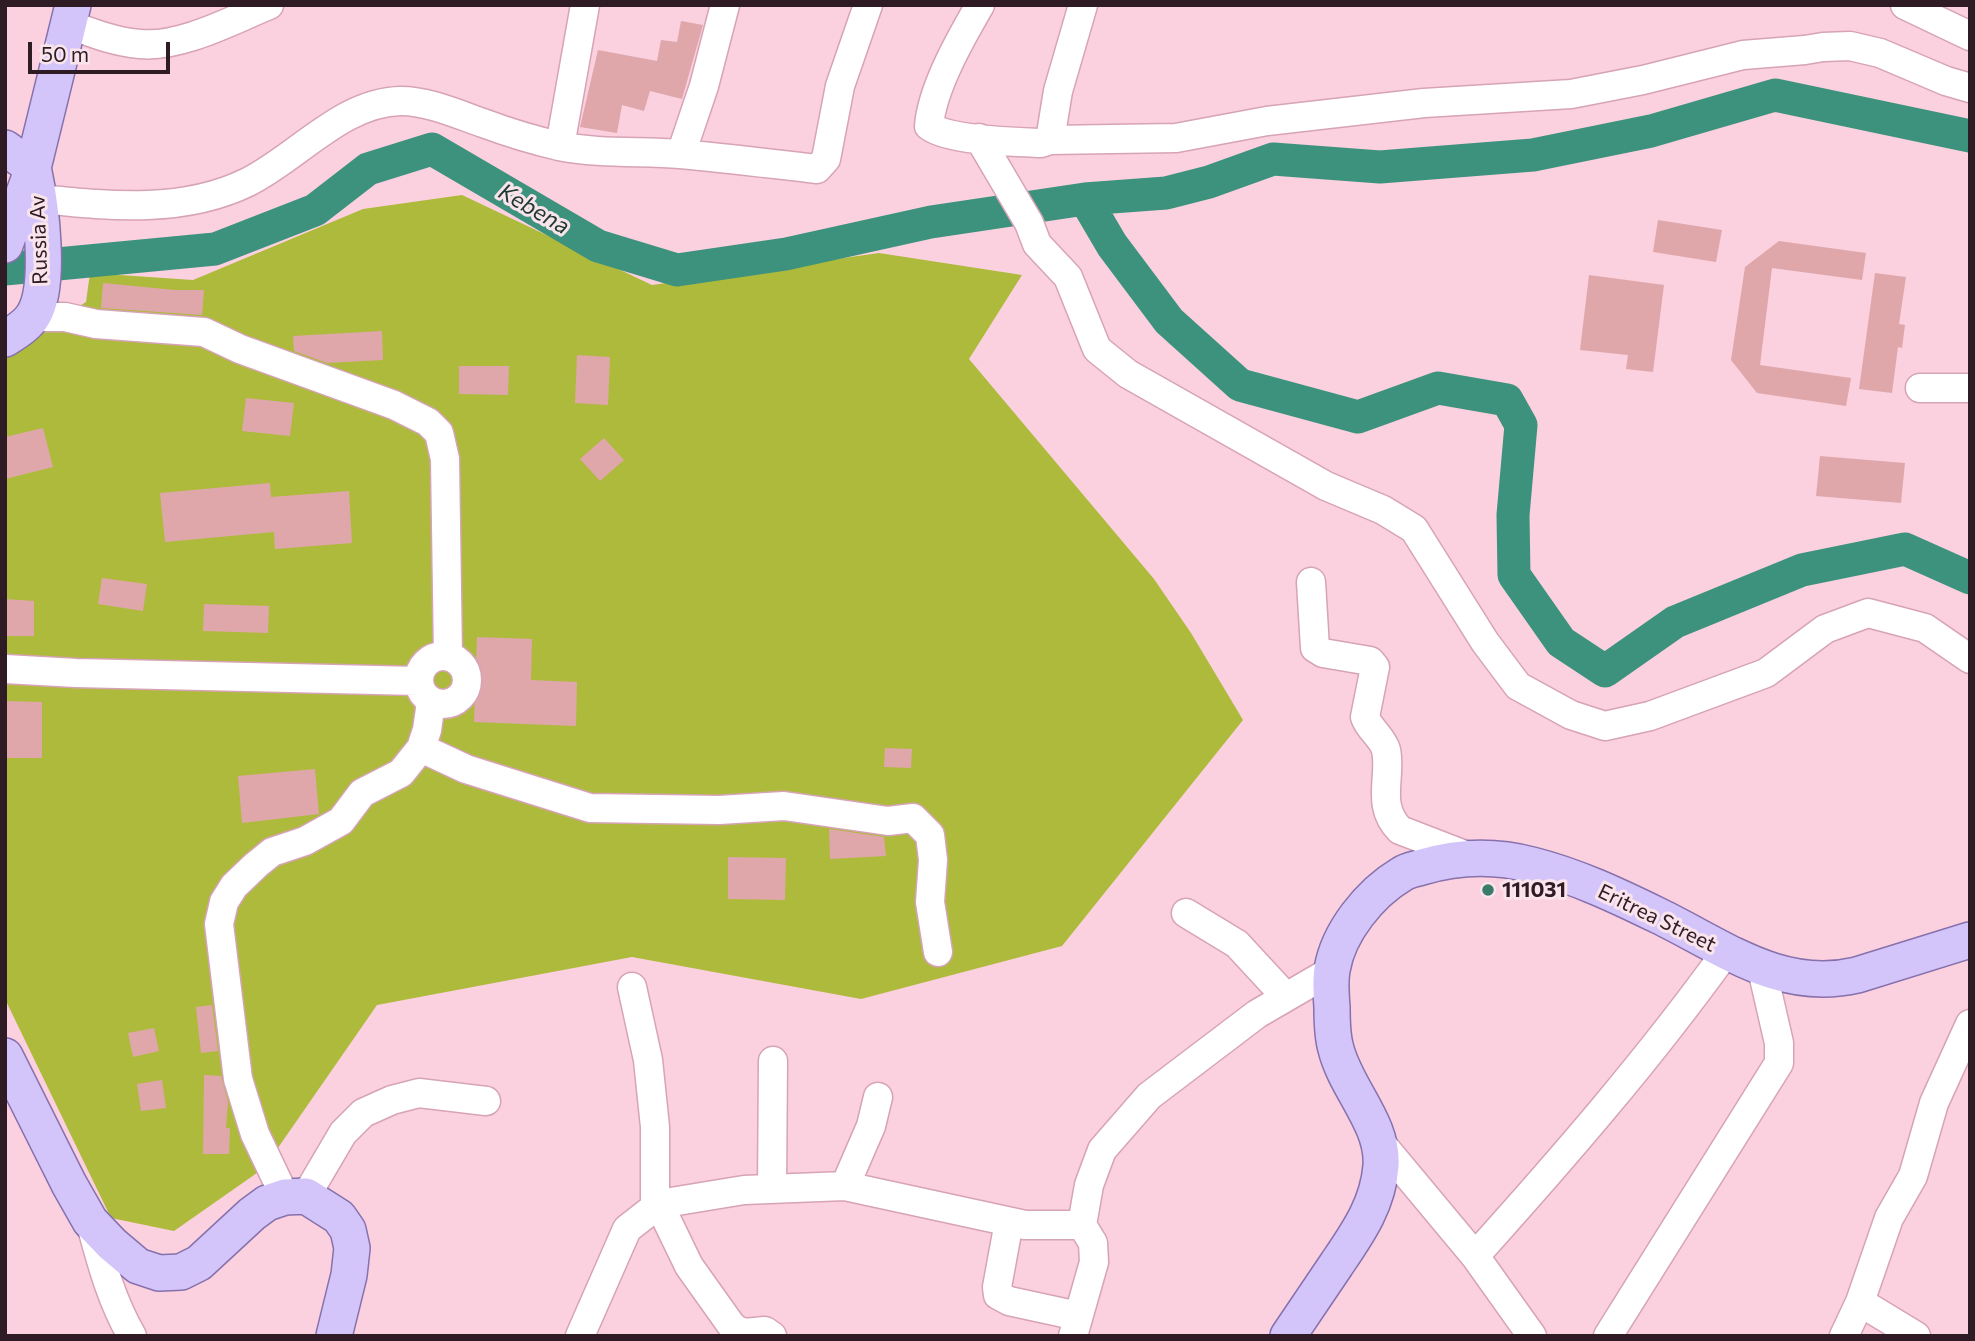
<!DOCTYPE html>
<style>
body{margin:0}
#map{position:relative;width:1975px;height:1341px;overflow:hidden;background:#fbd0df;font-family:Commissioner,sans-serif}
canvas{display:block}
.frame{position:absolute;inset:0;border:7px solid #2e1b23;pointer-events:none}
.scale{position:absolute;left:28px;top:42px;width:142px;height:32px;box-sizing:border-box;border:4px solid #2e1b23;border-top:0;padding-left:9px;font-size:21px;line-height:24px;white-space:nowrap;color:#2e1b23;-webkit-text-stroke:5px #fae4ec;paint-order:stroke}
</style>
<div id="map">
<canvas width="1975" height="1341"></canvas>
<div class="frame"></div>
<div class="scale">50 m</div>
</div>
<script>
const ctx = document.querySelector('canvas').getContext('2d');
ctx.lineJoin = 'round';
function fill(path, color) { ctx.fillStyle = color; ctx.fill(path, 'evenodd'); }
function strokePath(path, color, width, dash) { ctx.strokeStyle = color; ctx.lineWidth = width; ctx.lineCap = dash ? 'butt' : 'round'; ctx.setLineDash(dash || []); ctx.stroke(path); }
function write(font, color, halo, rows, align = 'center') {
  ctx.font = font + ' Commissioner,sans-serif'; ctx.lineWidth = 6; ctx.setLineDash([]); ctx.textBaseline = 'middle'; ctx.strokeStyle = halo; ctx.fillStyle = color; for (const [text, x, y, turn = 0] of rows) {
    ctx.save(); ctx.translate(x, y); ctx.rotate((+turn || 0) * Math.PI / 180); ctx.textAlign = isNaN(turn) ? turn : align; if (halo) ctx.strokeText(text, 0, 0); ctx.fillText(text, 0, 0); ctx.restore();
  }
}
const forest = new Path2D(`
 M 462,195 L 652,285 L 879,253 L 1022,275 L 969,359 L 1154,579 L 1191,633 L 1243,720 L 1062,946 L 861,999 L 632,957 L 377,1005 L 264,1168 L 174,1231 L 111,1218 L 5,999 L 5,352 L 86,302 L 90,273 L 193,280 L 363,209 Z`);
const river = new Path2D(`
 M 1085,199 L 1112,245 L 1169,321 L 1240,385 L 1358,417 L 1438,388 L 1507,400 L 1521,425 L 1513,515 L 1514,575 L 1561,642 L 1605,671 L 1675,622 L 1802,570 L 1905,549 L 1970,578
 M 5,269 L 215,249 L 315,210 L 368,169 L 432,149 L 598,246 L 677,270 L 786,254 L 931,222 L 1085,199 L 1166,193 L 1209,182 L 1273,159 L 1380,167 L 1533,155 L 1651,131 L 1775,95 L 1970,136`);
const building = new Path2D(`
 M 681,21 L 703,25 L 682,99 L 650,91 L 644,111 L 622,105 L 617,133 L 580,127 L 598,50 L 657,61 L 661,40 L 677,42 Z
 M 1658,220 L 1722,230 L 1716,262 L 1653,252 Z
 M 1779,241 L 1866,253 L 1862,280 L 1772,268 L 1760,365 L 1851,378 L 1846,406 L 1757,393 L 1731,360 L 1745,267 Z
 M 1875,273 L 1906,277 L 1899,324 L 1905,325 L 1902,348 L 1898,347 L 1892,393 L 1859,389 Z
 M 1589,275 L 1664,285 L 1653,372 L 1626,369 L 1628,355 L 1580,350 Z
 M 103,283 L 175,290 L 204,290 L 202,315 L 101,308 Z
 M 382,331 L 383,360 L 327,363 L 294,351 L 293,336 Z
 M 577,355 L 610,357 L 608,405 L 575,403 Z
 M 459,366 L 509,366 L 508,395 L 459,394 Z
 M 246,398 L 294,403 L 290,436 L 242,431 Z
 M 43,428 L 53,467 L 5,479 L 5,437 Z
 M 604,438 L 624,460 L 600,481 L 580,459 Z
 M 1820,456 L 1905,463 L 1901,503 L 1816,496 Z
 M 270,483 L 271,497 L 349,491 L 352,543 L 275,549 L 274,532 L 165,542 L 160,493 Z
 M 102,578 L 147,584 L 143,611 L 98,604 Z
 M 5,599 L 34,601 L 34,636 L 5,636 Z
 M 204,604 L 269,606 L 268,633 L 203,631 Z
 M 477,637 L 532,639 L 531,680 L 577,682 L 576,726 L 474,722 Z
 M 5,701 L 42,702 L 42,758 L 5,758 Z
 M 885,748 L 912,749 L 911,768 L 884,767 Z
 M 315,769 L 319,814 L 242,823 L 238,776 Z
 M 829,829 L 884,837 L 886,856 L 830,859 Z
 M 728,857 L 786,858 L 785,900 L 728,899 Z
 M 212,1005 L 218,1051 L 201,1053 L 196,1007 Z
 M 154,1028 L 159,1051 L 133,1057 L 128,1033 Z
 M 204,1075 L 221,1076 L 228,1102 L 226,1128 L 230,1128 L 229,1154 L 203,1154 Z
 M 162,1080 L 166,1108 L 141,1111 L 137,1084 Z`);
const minor = new Path2D(`
 M 980,5 C 961,38 932,88 929,126 C 950,141 1014,142 1041,143 L 1050,140 L 1058,91 L 1083,5
 M 1905,5 L 1970,36
 M 68,24 C 92,33 115,42 140,44 C 181,48 232,20 269,5
 M 979,138 L 1029,223 L 1037,244 L 1068,277 L 1097,349 L 1128,374 L 1326,486 L 1383,510 L 1414,529 L 1485,642 L 1518,686 L 1571,715 L 1605,726 L 1650,716 L 1766,673 L 1825,629 L 1868,613 L 1925,628 L 1970,659
 M 1050,140 L 1176,138 L 1267,121 L 1424,103 L 1571,94 L 1643,80 L 1743,55 L 1805,50 L 1823,47 L 1850,46 L 1880,53 L 1946,81 L 1970,88
 M 560,146 L 585,5
 M 681,154 L 704,86 L 725,5
 M 40,199 C 110,206 183,214 248,182 C 298,157 342,102 401,101 C 428,101 457,114 483,123 C 507,132 533,140 559,146 C 598,154 640,151 680,154 C 726,158 772,164 817,169 L 826,159 L 840,86 L 868,5
 M 32,317 L 65,317 L 96,324 L 204,332 L 240,349 L 394,405 L 428,422 L 439,433 L 445,459 L 448,656
 M 1920,388 L 1970,388
 M 1311,582 L 1315,648 L 1323,653 L 1370,661 L 1375,667 L 1365,717 C 1369,729 1383,738 1386,750 C 1392,777 1375,805 1400,830 L 1470,857
 M419 680a24 24 0 1 1 48 0a24 24 0 1 1-48 0Z
 M 5,669 L 76,673 L 418,681
 M 421,748 L 466,769 L 590,808 L 719,810 L 784,806 L 888,821 L 913,818 L 930,835 L 933,860 L 930,902 L 938,952
 M 1186,913 L 1237,944 L 1286,997
 M 632,987 L 648,1060 L 655,1127 L 655,1208
 M 1380,1142 L 1475,1256 L 1532,1336
 M 845,1186 L 871,1126 L 878,1097
 M 772,1189 L 773,1061
 M 306,1196 L 343,1133 L 363,1113 L 392,1100 L 419,1093 L 486,1101
 M 285,1197 L 255,1134 L 238,1079 L 219,924 L 224,902 L 234,886 L 256,865 L 272,852 L 305,841 L 341,821 L 362,793 L 401,773 L 421,748 L 427,730 L 431,702
 M 659,1204 L 689,1266 L 731,1325 C 741,1336 751,1332 765,1331 L 772,1336
 M 90,1221 C 101,1261 111,1300 132,1336
 M 1009,1222 L 997,1287 L 998,1295 L 1009,1301 L 1078,1316
 M 1475,1256 C 1563,1158 1649,1059 1726,952
 M 1860,1302 L 1916,1336
 M 580,1336 L 627,1229 L 659,1204 L 744,1190 L 845,1186 L 1025,1225 L 1082,1225
 M 1073,1336 L 1094,1262 L 1093,1243 L 1082,1225 L 1089,1185 L 1102,1150 L 1149,1096 L 1257,1014 L 1331,971
 M 1608,1336 L 1779,1063 L 1779,1043 L 1762,969
 M 1844,1336 L 1860,1302 L 1889,1218 L 1913,1176 L 1934,1103 L 1970,1024`);
const major = new Path2D(`
 M 5,148 L 33,168
 M 5,245 L 33,168 L 73,5
 M 5,339 C 16,332 28,325 34,314 C 51,285 41,205 34,172
 M 5,1056 L 69,1184 L 90,1221 L 112,1244 L 138,1266 L 159,1273 L 181,1272 L 199,1263 L 252,1214 L 267,1203 L 285,1197 L 306,1196 L 339,1217 L 348,1230 L 352,1248 L 349,1275 L 334,1336
 M 1288,1336 C 1304,1312 1320,1289 1336,1265 C 1357,1234 1378,1205 1381,1166 C 1384,1124 1346,1089 1336,1049 C 1332,1036 1332,1020 1332,1007 C 1331,995 1330,981 1332,970 C 1338,932 1370,893 1402,874 C 1408,870 1416,869 1422,867 C 1459,856 1494,855 1532,865 C 1576,876 1618,896 1659,916 C 1723,947 1781,993 1857,975 L 1970,940`);
const markers = [
 [1488,890,7,"#397a69"]
];
const streetNames = [
 ["Russia Av",39,240,-92],
 ["Eritrea Street",1657,918,26]
];
const poiNames = [
 ["111031",1502,890]
];
const waterNames = [
 ["Kebena",534,209,30]
];
fill(forest, '#aeba3b');
strokePath(river, '#3c927d', 33);
fill(building, '#dfa7aa');
strokePath(minor, '#d7a3b7', 31);
strokePath(major, '#8671ac', 38);
strokePath(minor, '#fff', 28);
strokePath(major, '#d3c5f9', 35);
for (const [x, y, r, color] of markers) { const dot = new Path2D(); dot.arc(x, y, r, 0, 2 * Math.PI); ctx.fillStyle = color; ctx.fill(dot); strokePath(dot, '#fae4ec', 2.5); }
write('21px', '#2e1b23', '#fae4ec', streetNames);
write('bold 21px', '#2e1b23', '#fae4ec', poiNames, 'left');
write('italic 23px', '#1e3931', '#fae4ec', waterNames);
</script>
